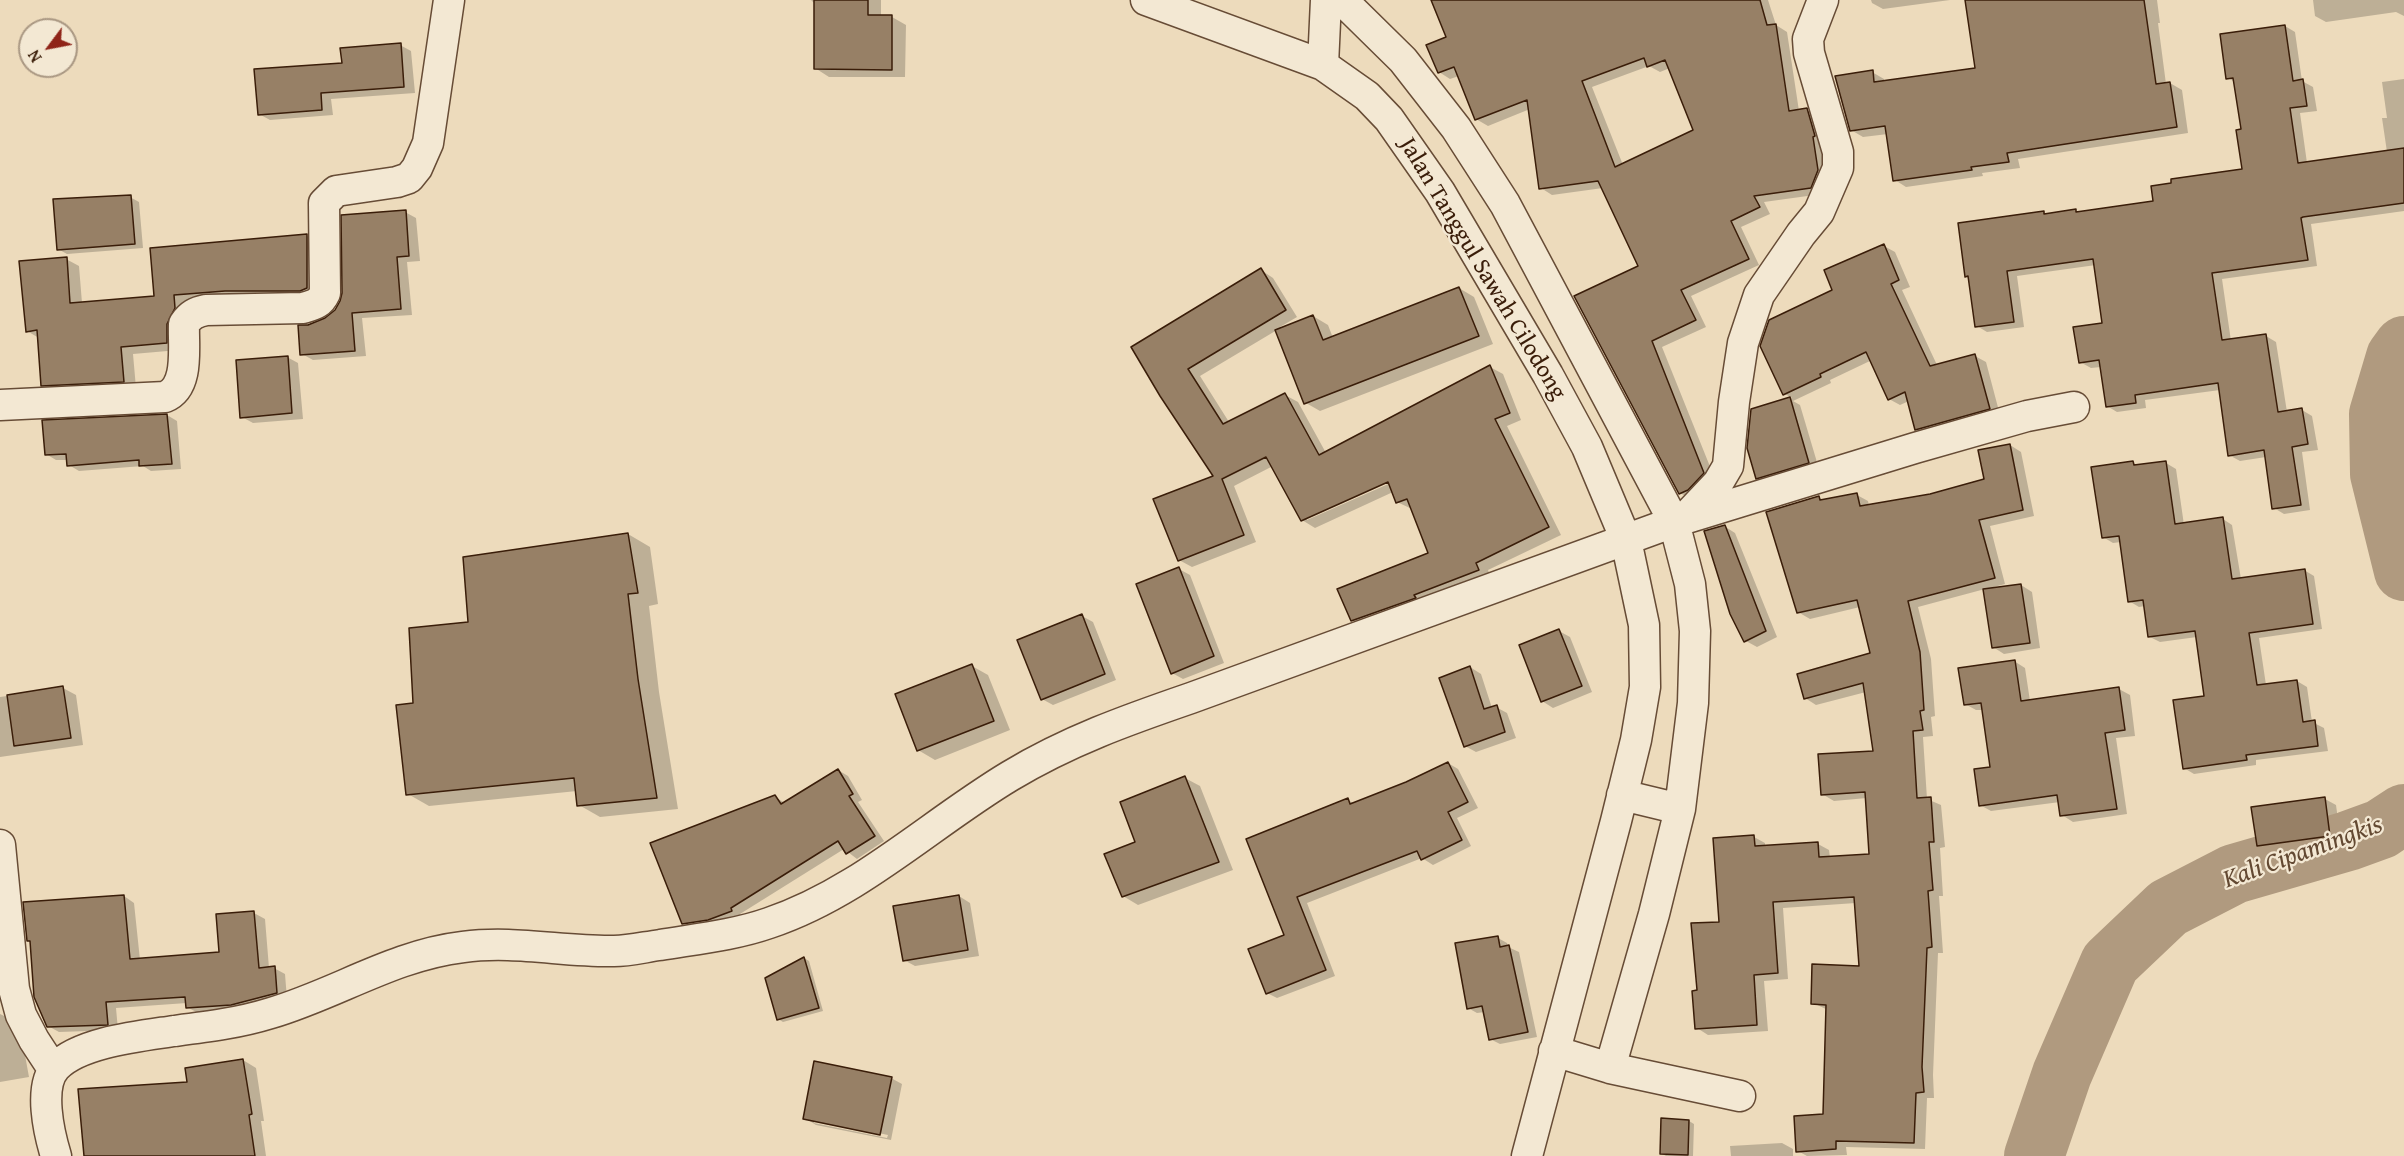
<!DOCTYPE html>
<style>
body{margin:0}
#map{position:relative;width:2404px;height:1156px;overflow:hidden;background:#eddbbc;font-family:"Gentium Book Plus",serif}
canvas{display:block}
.north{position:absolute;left:18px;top:18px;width:60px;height:60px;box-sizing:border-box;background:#f3e8d3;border:2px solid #a99782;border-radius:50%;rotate:238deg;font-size:16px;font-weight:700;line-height:24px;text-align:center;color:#3a1d09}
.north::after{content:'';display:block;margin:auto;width:21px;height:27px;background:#8f2418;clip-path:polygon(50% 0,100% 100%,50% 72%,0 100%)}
</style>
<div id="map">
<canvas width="2404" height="1156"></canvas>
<div class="north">N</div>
</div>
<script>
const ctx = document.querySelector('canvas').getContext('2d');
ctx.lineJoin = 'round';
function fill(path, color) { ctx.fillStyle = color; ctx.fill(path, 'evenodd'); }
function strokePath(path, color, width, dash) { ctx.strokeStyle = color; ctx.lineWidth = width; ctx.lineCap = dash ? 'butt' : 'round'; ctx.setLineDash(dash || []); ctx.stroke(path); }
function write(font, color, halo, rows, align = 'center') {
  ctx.font = font + ' "Gentium Book Plus",serif'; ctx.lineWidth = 4.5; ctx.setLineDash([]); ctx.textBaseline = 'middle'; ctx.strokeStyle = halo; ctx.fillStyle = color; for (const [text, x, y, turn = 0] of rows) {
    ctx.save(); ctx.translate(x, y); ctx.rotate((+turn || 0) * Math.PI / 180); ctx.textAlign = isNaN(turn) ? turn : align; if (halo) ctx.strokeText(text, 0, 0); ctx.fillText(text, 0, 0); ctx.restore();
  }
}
const shadow = new Path2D(`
 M 811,0 L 881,0 L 881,17 L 892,17 L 906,25 L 905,77 L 829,77 L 815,68 L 816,5 Z
 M 1432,0 L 1768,0 L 1776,25 L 1787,32 L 1799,111 L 1807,110 L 1818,117 L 1826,142 L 1822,194 L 1764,202 L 1770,214 L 1741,227 L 1759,265 L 1691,296 L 1706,327 L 1662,347 L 1715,479 L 1691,499 L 1680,493 L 1576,297 L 1640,267 L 1603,188 L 1552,195 L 1541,188 L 1530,109 L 1488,126 L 1476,119 L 1459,76 L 1450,79 L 1439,72 L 1448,38 ZM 1649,66 L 1660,72 L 1670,68 L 1695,131 L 1623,165 L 1592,87 Z
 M 1871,0 L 1950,0 L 1883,9 L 1872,3 Z
 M 1966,0 L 2157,0 L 2160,23 L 2158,23 L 2166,84 L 2170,83 L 2182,90 L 2188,133 L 2018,159 L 2020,168 L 1982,173 L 1983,176 L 1906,187 L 1895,180 L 1888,134 L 1863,137 L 1851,130 L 1872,72 L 1884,79 L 1884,82 L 1976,69 Z
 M 2313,0 L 2404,0 L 2404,16 L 2396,12 L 2326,22 L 2315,16 Z
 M 2285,26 L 2295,32 L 2302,81 L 2313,87 L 2317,111 L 2300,113 L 2307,163 L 2387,152 L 2382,118 L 2387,118 L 2382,82 L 2404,79 L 2404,211 L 2311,224 L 2317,266 L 2222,279 L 2231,341 L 2266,336 L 2276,342 L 2287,412 L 2302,410 L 2312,416 L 2318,450 L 2302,452 L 2310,510 L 2284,514 L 2274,508 L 2266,457 L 2240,461 L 2229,455 L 2220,390 L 2145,400 L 2146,408 L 2117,412 L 2107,406 L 2101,367 L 2091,368 L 2080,362 L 2104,324 L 2096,265 L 2017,276 L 2024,327 L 1987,332 L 1977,326 L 1970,278 L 1967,276 L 2044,212 L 2048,215 L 2076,211 L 2080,213 L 2154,202 L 2243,171 L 2243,131 L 2235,82 L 2228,78 Z
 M 400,45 L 411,51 L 415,93 L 331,99 L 333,115 L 270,120 L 259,114 L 343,64 Z
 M 130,197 L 139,202 L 143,248 L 67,254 L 58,249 Z
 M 405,212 L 416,218 L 420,261 L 407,262 L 412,315 L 362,318 L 366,356 L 313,360 L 302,354 L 308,326 L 326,319 L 336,311 Z
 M 307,236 L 319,243 L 320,295 L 186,302 L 179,350 L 133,354 L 136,388 L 56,392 L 43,385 L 39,338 L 27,331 L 66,259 L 79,266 L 82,303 L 155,298 Z
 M 1884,246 L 1895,252 L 1910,287 L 1902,290 L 1937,365 L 1975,356 L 1986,362 L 2000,415 L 1927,435 L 1916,429 L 1909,401 L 1900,405 L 1889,399 L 1872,360 L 1830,380 L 1831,383 L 1793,401 L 1800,405 L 1819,469 L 1768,484 L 1757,478 L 1752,410 L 1792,398 L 1785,394 L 1834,291 Z
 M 1261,270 L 1273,278 L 1297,317 L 1280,327 L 1281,329 L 1313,316 L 1328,325 L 1333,338 L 1459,288 L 1474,297 L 1493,344 L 1320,411 L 1306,403 L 1277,330 L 1200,376 L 1229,422 L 1285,395 L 1298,402 L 1326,453 L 1490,367 L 1503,374 L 1521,420 L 1507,426 L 1561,535 L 1488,570 L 1491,577 L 1365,628 L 1352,620 L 1430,554 L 1412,509 L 1397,502 L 1393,492 L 1315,528 L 1302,520 L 1273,466 L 1234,486 L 1256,542 L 1192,567 L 1179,560 L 1215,477 L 1161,395 ZM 1394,478 L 1395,481 L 1307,520 L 1307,517 Z
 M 287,357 L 298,363 L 303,419 L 253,423 L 242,417 Z
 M 167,415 L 177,421 L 181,469 L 151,471 L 143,466 L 79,471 L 69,465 L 68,460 L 56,460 L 46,454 Z
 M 2010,445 L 2021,452 L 2034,516 L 1990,526 L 2005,584 L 1994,587 L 1995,589 L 2021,585 L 2032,592 L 2040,648 L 2004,654 L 1993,647 L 1985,589 L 1918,607 L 1931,659 L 1935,716 L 1931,717 L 1933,736 L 1923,737 L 1927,799 L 1941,805 L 1945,847 L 1940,848 L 1943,896 L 1939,896 L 1943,953 L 1938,953 L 1933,1075 L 1934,1098 L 1927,1098 L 1925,1149 L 1846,1147 L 1847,1155 L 1807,1156 L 1798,1151 L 1825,1115 L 1828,1010 L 1813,1003 L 1860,968 L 1856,903 L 1783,908 L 1788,979 L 1764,981 L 1768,1031 L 1708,1035 L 1697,1028 L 1698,992 L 1721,923 L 1754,837 L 1765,843 L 1765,847 L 1818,844 L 1829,850 L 1830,858 L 1871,855 L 1867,798 L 1834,801 L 1822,794 L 1875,752 L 1866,692 L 1816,705 L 1805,698 L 1872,654 L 1860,607 L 1810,619 L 1798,612 L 1818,497 L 1825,501 L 1857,495 L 1868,501 L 1869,506 L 1931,495 L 1985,480 Z
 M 2133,463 L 2139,466 L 2166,463 L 2176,469 L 2184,525 L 2223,519 L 2232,525 L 2241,579 L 2304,570 L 2314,576 L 2322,629 L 2259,638 L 2266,685 L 2297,681 L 2307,687 L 2312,722 L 2324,728 L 2328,751 L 2256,760 L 2256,765 L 2194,774 L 2184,768 L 2206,697 L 2197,637 L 2160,642 L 2150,637 L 2145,606 L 2139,607 L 2129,601 L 2121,542 L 2113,543 L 2103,537 Z
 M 1724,526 L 1735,533 L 1777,637 L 1757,647 L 1746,641 Z
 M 628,534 L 650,547 L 658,604 L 649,606 L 659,692 L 678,809 L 600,817 L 579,805 L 577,791 L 429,806 L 408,794 L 415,704 L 470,624 Z
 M 1179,569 L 1190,575 L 1224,663 L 1183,679 L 1172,673 Z
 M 1082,616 L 1093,622 L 1116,680 L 1053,705 L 1042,699 Z
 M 1559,631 L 1570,637 L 1592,692 L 1553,708 L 1542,701 Z
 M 2014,661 L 2025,668 L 2030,701 L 2119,689 L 2130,695 L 2135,736 L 2116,738 L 2127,814 L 2073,822 L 2062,815 L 2060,802 L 1991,811 L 1980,805 L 1992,768 L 1983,710 L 1976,710 L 1965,704 Z
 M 972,666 L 988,675 L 1010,730 L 935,760 L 918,750 Z
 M 1470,667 L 1481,674 L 1492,708 L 1496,707 L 1507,713 L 1516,738 L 1476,752 L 1465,746 Z
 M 63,688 L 76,695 L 83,745 L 0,757 L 0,697 Z
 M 1448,763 L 1458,769 L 1478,808 L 1457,818 L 1471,846 L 1433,865 L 1422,858 L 1307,903 L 1335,976 L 1277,998 L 1267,993 L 1286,936 L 1248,840 L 1348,800 L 1355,804 L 1407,783 Z
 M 838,770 L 848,776 L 862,800 L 858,802 L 884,841 L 857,859 L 844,849 L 740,914 L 741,916 L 693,929 L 683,923 L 775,797 L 785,803 Z
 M 1185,778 L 1200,786 L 1233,870 L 1138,905 L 1123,896 L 1137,842 Z
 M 2325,799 L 2336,805 L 2341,841 L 2269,851 L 2258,845 Z
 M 124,896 L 134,903 L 140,960 L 221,953 L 254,913 L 265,919 L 269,968 L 274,968 L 285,974 L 287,999 L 198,1013 L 187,1007 L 187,1003 L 116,1008 L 118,1030 L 59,1032 L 48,1026 L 31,942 L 28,940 Z
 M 959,896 L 970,903 L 979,956 L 915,966 L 904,960 Z
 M 1498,938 L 1507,943 L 1508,947 L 1519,952 L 1537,1037 L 1500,1044 L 1490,1039 L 1485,1012 L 1477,1013 L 1468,1008 Z
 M 804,958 L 809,961 L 823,1011 L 783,1022 L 778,1019 Z
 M 0,1014 L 13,1020 L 23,1044 L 29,1077 L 0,1082 Z
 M 243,1060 L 256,1068 L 264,1121 L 261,1121 L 266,1156 L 85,1156 L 188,1083 Z
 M 891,1078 L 902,1084 L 891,1140 L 816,1125 L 805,1118 ZM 814,1120 L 888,1135 L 887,1138 L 814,1123 Z
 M 1689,1121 L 1694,1124 L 1693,1156 L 1666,1156 L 1661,1153 Z
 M 1782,1143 L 1793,1149 L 1793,1156 L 1731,1156 L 1730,1146 Z`);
const river = new Path2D(`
 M 2404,346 L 2396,357 L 2379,414 L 2380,474 L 2404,571
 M 2034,1156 L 2062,1074 L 2110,963 L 2168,908 L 2234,874 L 2348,841 L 2381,829 L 2404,814`);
const building = new Path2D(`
 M 814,0 L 868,0 L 868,15 L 892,15 L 892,70 L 814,69 Z
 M 1431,0 L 1760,0 L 1767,25 L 1776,24 L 1789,111 L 1807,108 L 1815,136 L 1813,137 L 1818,170 L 1811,188 L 1754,196 L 1760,207 L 1731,221 L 1749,259 L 1681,290 L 1696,320 L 1652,341 L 1704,473 L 1688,490 L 1679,494 L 1574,296 L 1638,266 L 1598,181 L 1539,189 L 1527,100 L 1475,120 L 1454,67 L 1438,73 L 1426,45 L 1446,37 ZM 1644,58 L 1647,67 L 1665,60 L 1693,130 L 1615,167 L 1582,81 Z
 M 1965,0 L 2144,0 L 2156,84 L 2170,82 L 2177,127 L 2007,153 L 2009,162 L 1971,167 L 1972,170 L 1893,181 L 1885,126 L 1850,131 L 1835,76 L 1873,70 L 1874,82 L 1975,68 Z
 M 2285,25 L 2293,81 L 2303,79 L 2307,106 L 2290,108 L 2298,163 L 2404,148 L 2404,203 L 2303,217 L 2301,218 L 2308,260 L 2212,273 L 2222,340 L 2266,334 L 2278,412 L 2302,408 L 2308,444 L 2292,447 L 2301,505 L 2272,509 L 2264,450 L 2228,456 L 2218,383 L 2135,395 L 2136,403 L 2106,407 L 2099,360 L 2079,363 L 2073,327 L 2102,323 L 2093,259 L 2007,271 L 2014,322 L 1975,327 L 1968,276 L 1965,277 L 1958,223 L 2044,211 L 2044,214 L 2076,209 L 2076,212 L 2153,201 L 2151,186 L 2171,183 L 2171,179 L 2242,169 L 2236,130 L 2241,129 L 2233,78 L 2226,79 L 2220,34 Z
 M 401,43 L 404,87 L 321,93 L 322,110 L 258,115 L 254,69 L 342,63 L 340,48 Z
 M 131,195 L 135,244 L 57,250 L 53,199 Z
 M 406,210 L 409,256 L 397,257 L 401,309 L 352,313 L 355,351 L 300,355 L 298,325 L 308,325 L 325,318 L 335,310 L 340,301 L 342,293 L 341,215 Z
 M 307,234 L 307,288 L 300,291 L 225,291 L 174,295 L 175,308 L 167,324 L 167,343 L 121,347 L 124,382 L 41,386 L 37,330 L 26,332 L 19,261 L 67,257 L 70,303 L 154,296 L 150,248 Z
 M 1884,244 L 1899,280 L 1891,284 L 1930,366 L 1975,354 L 1990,409 L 1915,430 L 1905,392 L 1888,400 L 1866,352 L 1820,374 L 1821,377 L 1783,395 L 1760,346 L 1769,320 L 1832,290 L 1824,270 Z
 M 1261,268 L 1286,310 L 1188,369 L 1223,424 L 1285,393 L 1319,455 L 1490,365 L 1510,413 L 1495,419 L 1549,527 L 1476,563 L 1479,570 L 1414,595 L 1416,598 L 1351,621 L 1337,589 L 1428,553 L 1407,499 L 1396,503 L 1388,482 L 1301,521 L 1266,457 L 1222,479 L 1244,535 L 1178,561 L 1153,499 L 1213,476 L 1160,396 L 1131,347 Z
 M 1459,287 L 1479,336 L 1304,404 L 1275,330 L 1313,315 L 1323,340 Z
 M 288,356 L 292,413 L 240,418 L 236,360 Z
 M 1790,397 L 1809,463 L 1756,479 L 1747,448 L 1751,409 Z
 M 167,414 L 172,464 L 139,466 L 139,460 L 67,466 L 66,454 L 45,455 L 42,420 Z
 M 2010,444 L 2023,510 L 1979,520 L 1995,578 L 1908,601 L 1920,652 L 1924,710 L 1920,711 L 1923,730 L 1913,731 L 1917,798 L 1931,797 L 1934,842 L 1929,842 L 1933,890 L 1928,891 L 1932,947 L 1927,948 L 1922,1067 L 1924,1092 L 1916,1093 L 1914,1143 L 1836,1141 L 1836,1149 L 1796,1152 L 1794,1116 L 1823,1114 L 1826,1005 L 1811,1004 L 1812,964 L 1859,966 L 1854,897 L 1773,902 L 1778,973 L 1754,975 L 1757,1025 L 1695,1029 L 1692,991 L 1697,990 L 1691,923 L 1719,922 L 1713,838 L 1754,835 L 1755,846 L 1818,842 L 1819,857 L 1869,854 L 1865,792 L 1821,795 L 1818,754 L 1873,751 L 1863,683 L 1804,699 L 1797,674 L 1870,653 L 1857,600 L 1797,613 L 1766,512 L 1819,496 L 1820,500 L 1857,493 L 1860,506 L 1930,494 L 1984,479 L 1978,450 Z
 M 2133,461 L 2134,465 L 2166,461 L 2175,524 L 2223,517 L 2232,579 L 2305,569 L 2313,624 L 2249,633 L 2257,685 L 2297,680 L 2303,722 L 2315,720 L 2318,746 L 2246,755 L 2247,760 L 2183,769 L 2173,700 L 2204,696 L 2195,631 L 2148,637 L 2143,600 L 2128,602 L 2119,536 L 2102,538 L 2091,467 Z
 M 1725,525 L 1766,631 L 1744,642 L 1730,614 L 1704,531 Z
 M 628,533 L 638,593 L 628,594 L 638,679 L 657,798 L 577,806 L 574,778 L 406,795 L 396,705 L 413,703 L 409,628 L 468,622 L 463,557 Z
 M 1179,567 L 1214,656 L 1171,674 L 1136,584 Z
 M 2021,584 L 2030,643 L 1992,648 L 1983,589 Z
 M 1082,614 L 1105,674 L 1041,700 L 1017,640 Z
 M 1559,629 L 1582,686 L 1541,702 L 1519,645 Z
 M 2015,660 L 2021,701 L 2119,687 L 2125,730 L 2105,733 L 2117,809 L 2060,816 L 2057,795 L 1979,806 L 1974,769 L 1990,767 L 1981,703 L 1964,705 L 1958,668 Z
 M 972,664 L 994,721 L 917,751 L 895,694 Z
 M 1470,666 L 1484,709 L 1497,705 L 1505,732 L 1464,747 L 1439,678 Z
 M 63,686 L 71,738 L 14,746 L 7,695 Z
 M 1448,762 L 1468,802 L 1448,812 L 1462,840 L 1421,860 L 1417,851 L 1297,897 L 1326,970 L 1266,994 L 1248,949 L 1284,935 L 1246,839 L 1348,798 L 1350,804 L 1406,782 Z
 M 838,769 L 853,794 L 849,796 L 875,836 L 846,854 L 838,841 L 731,908 L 732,911 L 708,920 L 682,924 L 650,843 L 775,795 L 781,804 Z
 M 1185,776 L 1219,862 L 1122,897 L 1104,854 L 1135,842 L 1120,802 Z
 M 2325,797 L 2330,836 L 2257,846 L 2251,807 Z
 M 124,895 L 130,959 L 219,952 L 216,914 L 254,911 L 259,968 L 275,966 L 277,993 L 231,1005 L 186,1008 L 185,997 L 106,1002 L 108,1025 L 47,1027 L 34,997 L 30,941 L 27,941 L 23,902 Z
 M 959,895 L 968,950 L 903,961 L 893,906 Z
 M 1498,936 L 1500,947 L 1509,945 L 1528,1032 L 1489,1040 L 1482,1006 L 1467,1009 L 1455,943 Z
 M 804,957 L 819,1008 L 777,1020 L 765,978 Z
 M 243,1059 L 252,1114 L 249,1115 L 255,1156 L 84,1156 L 78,1089 L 187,1082 L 185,1068 Z
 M 814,1061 L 892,1077 L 880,1135 L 803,1119 Z
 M 1661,1118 L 1689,1120 L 1688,1155 L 1660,1154 Z`);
const minor = new Path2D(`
 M 1146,0 L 1323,65 L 1367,96 L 1389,119 L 1440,192 L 1548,375 L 1587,447 L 1626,540 L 1644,625 L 1645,687 L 1636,740 L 1616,821 L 1527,1156
 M 1342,0 L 1403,60 L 1456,128 L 1505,204 L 1674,522 L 1690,584 L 1695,631 L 1693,703 L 1680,809 L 1654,914 L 1610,1068
 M 1323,65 L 1326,0
 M 0,405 L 165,397 C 190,387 183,346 184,324 C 190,315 196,312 206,310 L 303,308 C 313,305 320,304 325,293 L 324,203 L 336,191 L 397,182 L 409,178 L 417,168 L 428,143 L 449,0
 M 1686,517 L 1718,483 L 1728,466 L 1734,402 L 1743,343 L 1759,295 L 1801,234 L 1819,212 L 1838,168 L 1838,152 L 1809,53 L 1808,39 L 1823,0
 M 1622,795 L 1680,809
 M 0,845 L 14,989 L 21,1015 L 34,1040 L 53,1069
 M 1554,1051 L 1610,1068 L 1740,1096
 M 56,1156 C 49,1133 38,1086 56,1067 C 80,1042 141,1036 174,1031 C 206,1027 239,1023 271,1013 C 336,994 394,955 463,947 C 514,940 564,952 614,951 C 629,951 645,947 660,945 C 696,939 735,935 769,923 C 859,893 930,824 1010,776 C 1068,741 1127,720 1191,698 L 1674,522 L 1915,448 L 2027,416 L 2074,407`);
const streetNames = [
 ["Jalan Tanggul Sawah Cilodong",1482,269,59]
];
const waterNames = [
 ["Kali Cipamingkis",2303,853,-20]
];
fill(shadow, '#0003');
strokePath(river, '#b09a7f', 60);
fill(building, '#978066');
strokePath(building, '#3a1d09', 1.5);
strokePath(minor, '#674c36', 33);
strokePath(minor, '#f3e8d3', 30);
write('24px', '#3a1d09', '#f3e8d3', streetNames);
write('italic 26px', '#634932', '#f3e8d3', waterNames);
</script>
